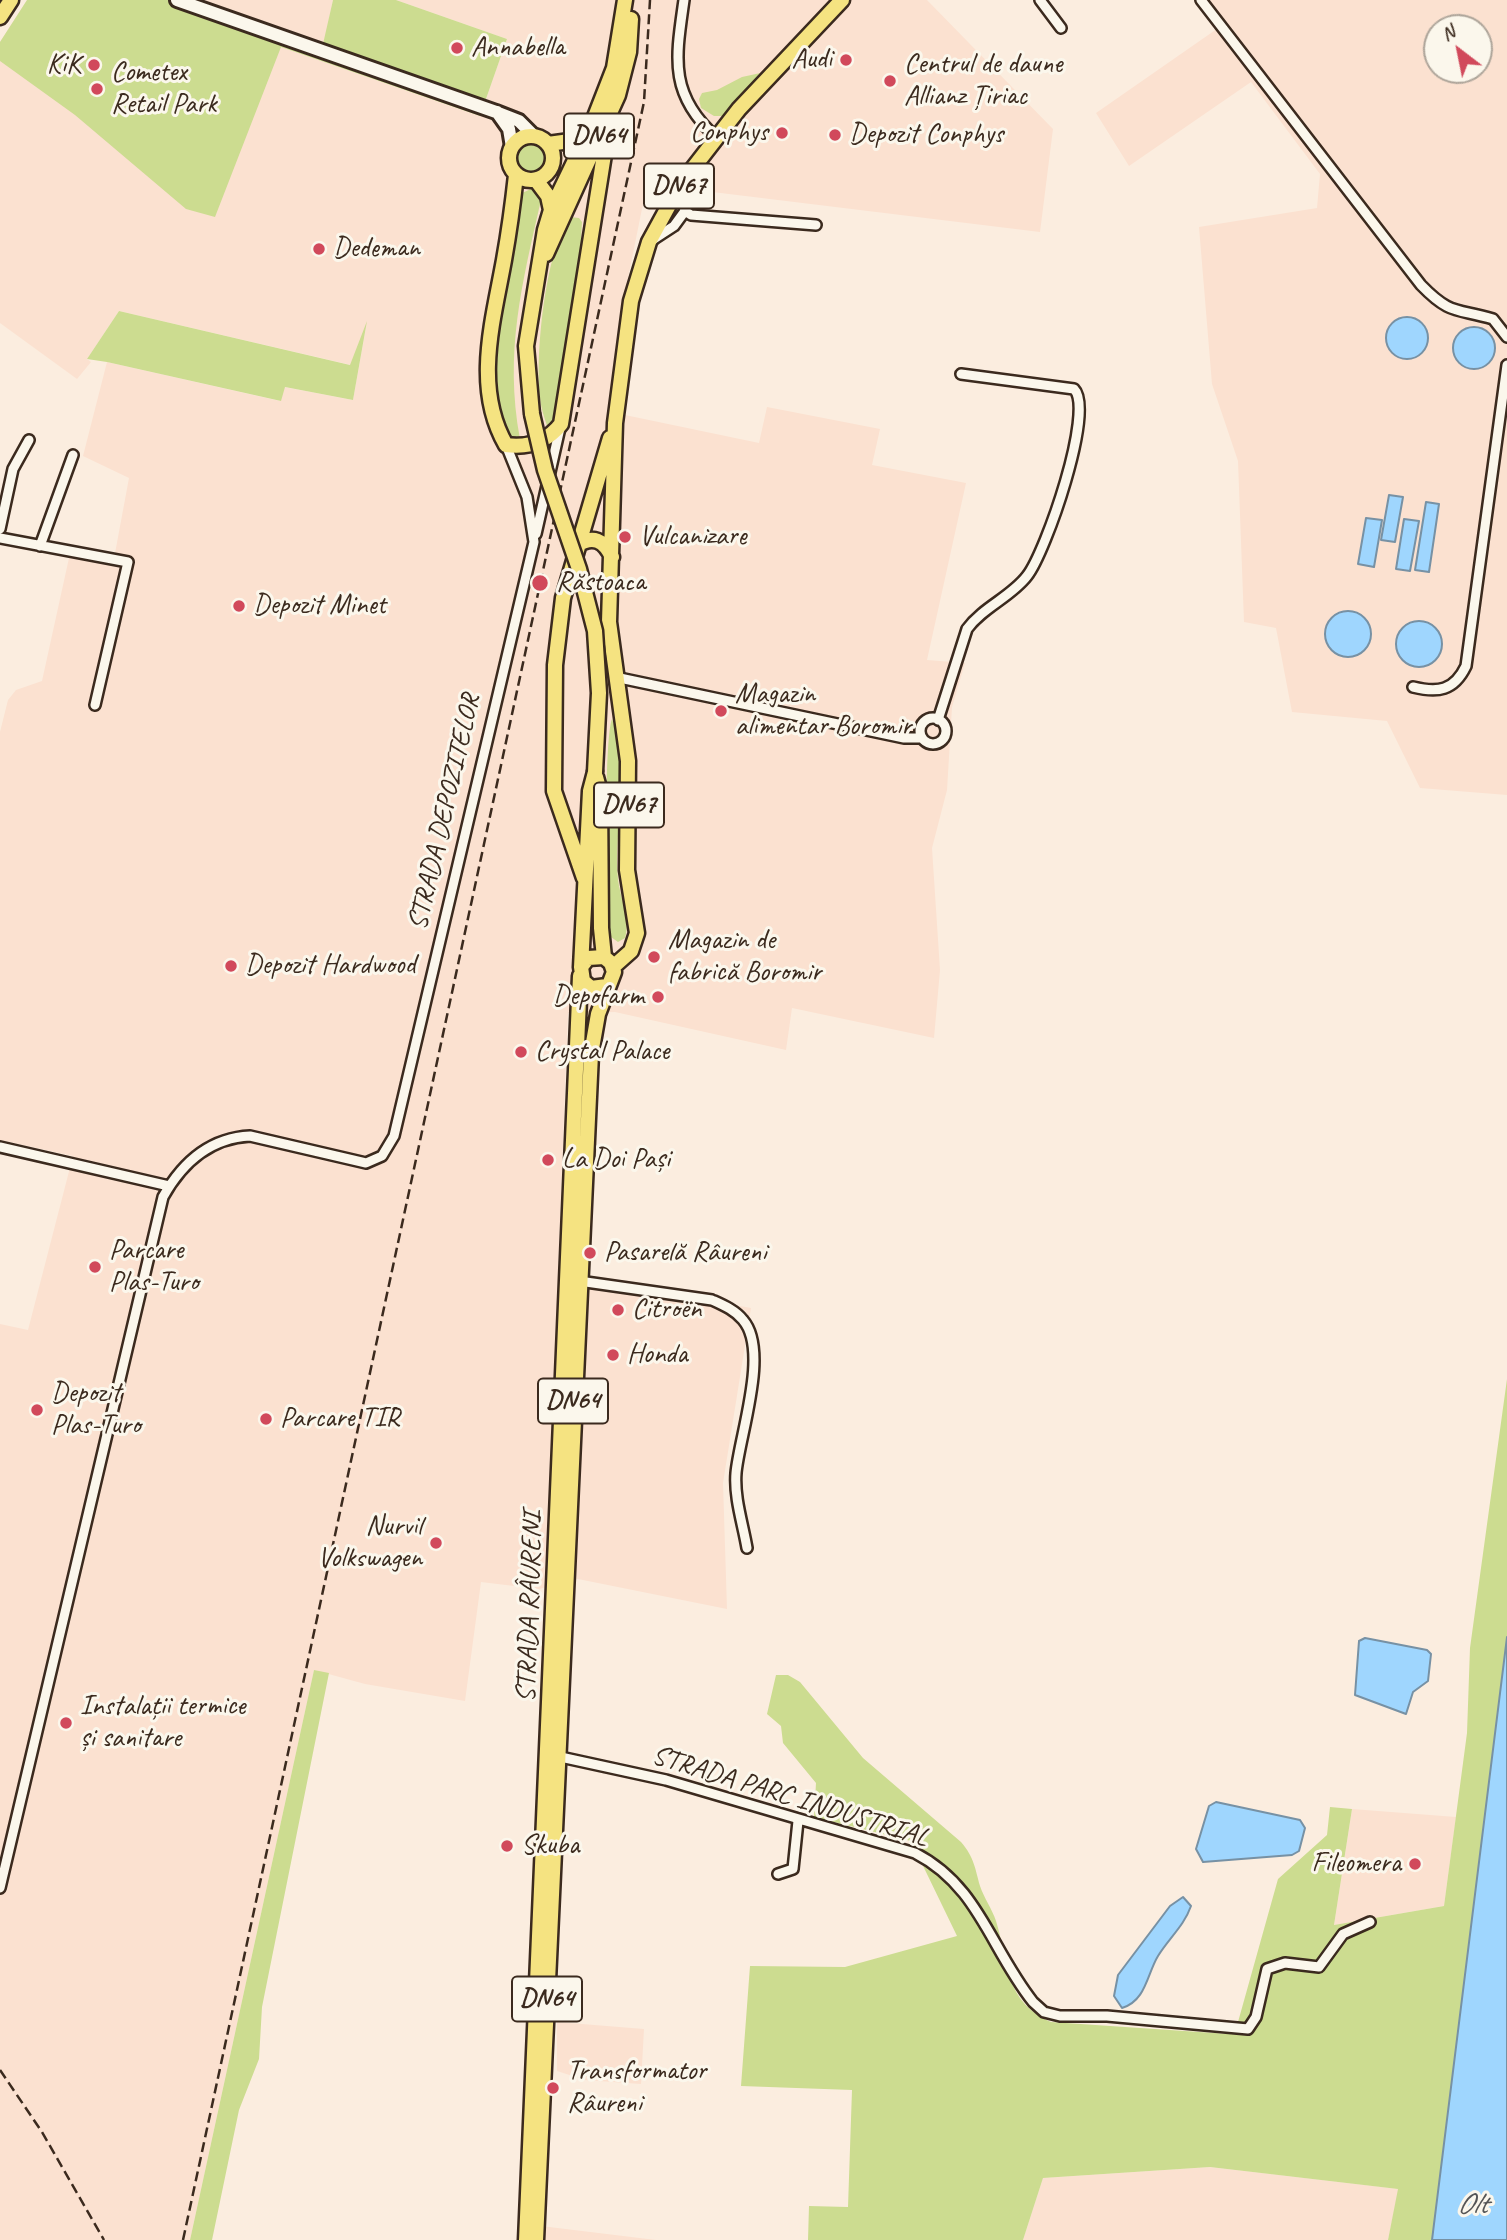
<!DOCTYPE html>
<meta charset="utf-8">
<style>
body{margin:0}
#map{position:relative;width:1507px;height:2240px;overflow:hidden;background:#fbeddf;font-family:Caveat,sans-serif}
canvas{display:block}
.north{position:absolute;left:1423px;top:14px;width:70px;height:70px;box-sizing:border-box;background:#fbf7ec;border:2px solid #aea59a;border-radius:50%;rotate:328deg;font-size:19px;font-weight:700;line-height:28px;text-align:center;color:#3b2a1e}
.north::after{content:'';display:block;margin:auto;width:24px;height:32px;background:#d1495b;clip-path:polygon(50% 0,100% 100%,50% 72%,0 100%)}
</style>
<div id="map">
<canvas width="1507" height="2240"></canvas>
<div class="north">N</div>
</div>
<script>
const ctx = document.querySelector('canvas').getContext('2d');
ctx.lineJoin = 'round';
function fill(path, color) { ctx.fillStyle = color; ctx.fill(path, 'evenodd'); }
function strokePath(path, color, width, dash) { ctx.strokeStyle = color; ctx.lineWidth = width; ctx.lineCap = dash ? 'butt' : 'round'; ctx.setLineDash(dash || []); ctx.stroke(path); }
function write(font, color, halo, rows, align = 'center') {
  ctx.font = font + ' Caveat,sans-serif'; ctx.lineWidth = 6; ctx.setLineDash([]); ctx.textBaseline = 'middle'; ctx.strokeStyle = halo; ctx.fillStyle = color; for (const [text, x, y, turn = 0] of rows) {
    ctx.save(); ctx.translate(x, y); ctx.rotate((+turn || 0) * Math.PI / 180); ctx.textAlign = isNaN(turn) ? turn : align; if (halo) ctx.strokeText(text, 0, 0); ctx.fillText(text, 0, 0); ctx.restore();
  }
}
const built = new Path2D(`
 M 27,0 L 172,0 L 281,47 L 480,116 L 507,39 L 396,0 L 927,0 L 1053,129 L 1040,232 L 647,184 L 627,283 L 640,294 L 632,334 L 625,415 L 759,443 L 767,407 L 880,429 L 872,465 L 966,483 L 927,660 L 965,663 L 952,707 L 947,790 L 932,848 L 940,970 L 934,1038 L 792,1008 L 786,1050 L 615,1012 L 568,1013 L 558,1274 L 751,1308 L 723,1483 L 727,1609 L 578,1579 L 539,1589 L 481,1582 L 465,1701 L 365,1684 L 314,1670 L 190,2240 L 0,2240 L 0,1324 L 28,1330 L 73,1156 L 0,1140 L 0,732 L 8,700 L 16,690 L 42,681 L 69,558 L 113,564 L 129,478 L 83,456 L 107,362 L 280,401 L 284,387 L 353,400 L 366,327 L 351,365 L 119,311 L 87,359 L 91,362 L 77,379 L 0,323 L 0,42 Z
 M 190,0 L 333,0 L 324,44 Z
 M 1207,0 L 1507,0 L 1507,795 L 1420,788 L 1387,721 L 1292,712 L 1276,628 L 1244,622 L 1238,461 L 1212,384 L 1199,227 L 1317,208 L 1320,174 L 1251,82 L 1129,166 L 1096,113 L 1224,24 ZM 1437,28 L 1479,28 L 1479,70 L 1437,70 Z
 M 1352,1809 L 1456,1817 L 1444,1906 L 1334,1925 Z
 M 557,2022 L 644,2029 L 641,2084 L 585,2080 L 557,2071 Z
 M 1210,2167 L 1399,2189 L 1388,2240 L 1023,2240 L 1043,2178 Z
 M 541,2226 L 656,2240 L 540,2240 Z`);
const green = new Path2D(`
 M 27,0 L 188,0 L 323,44 L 333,0 L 396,0 L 507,39 L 480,116 L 281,47 L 215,217 L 186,209 L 75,115 L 0,61 L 0,42 Z
 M 765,72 L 725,116 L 714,116 L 701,108 L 699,99 L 702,93 L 717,90 L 742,77 Z
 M516 159a15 15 0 1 1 30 0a15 15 0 1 1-30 0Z
 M 533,188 L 541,200 C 522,284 504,352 520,439 L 510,440 C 475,374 508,265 520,194 Z
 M 570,217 L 579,218 L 582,222 L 579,276 L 556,419 L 548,429 C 545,419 541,409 540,398 C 535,357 545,250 570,217 Z
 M 119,311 L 350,365 L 367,321 L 353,400 L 285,387 L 281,401 L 107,362 L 87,359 Z
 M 612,719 C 633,769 613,827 618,879 C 620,898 631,920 625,938 L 618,942 L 611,937 C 605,914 604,736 612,719 Z
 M 1507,1379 L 1507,1637 L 1432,2240 L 1388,2240 L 1398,2189 L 1210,2167 L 1043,2178 L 1023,2240 L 808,2240 L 809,2206 L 848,2207 L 852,2090 L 741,2086 L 750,1966 L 845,1967 L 957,1936 L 911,1841 L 814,1817 L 816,1783 L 783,1743 L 781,1726 L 767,1714 L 776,1675 L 788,1675 L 800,1682 L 863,1758 L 961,1842 C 974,1857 975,1868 980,1886 C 984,1898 992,1909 996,1921 C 1009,1963 1004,2001 1051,2022 L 1229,2034 L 1238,2022 L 1278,1879 L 1327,1835 L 1330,1807 L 1352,1809 L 1334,1925 L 1444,1906 L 1467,1733 L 1470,1648 Z
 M 314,1670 L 329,1673 L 262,2007 L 259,2059 L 239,2110 L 212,2240 L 190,2240 Z`);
const water = new Path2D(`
 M1386 338a21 21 0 1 1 42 0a21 21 0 1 1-42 0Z
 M1453 348a21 21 0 1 1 42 0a21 21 0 1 1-42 0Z
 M 1389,495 L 1403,497 L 1395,542 L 1381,540 Z
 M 1426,502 L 1439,504 L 1429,572 L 1415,570 Z
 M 1366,518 L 1382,520 L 1374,567 L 1358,564 Z
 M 1404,519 L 1419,521 L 1410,571 L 1396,569 Z
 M1325 634a23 23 0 1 1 46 0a23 23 0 1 1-46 0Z
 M1396 644a23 23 0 1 1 46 0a23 23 0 1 1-46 0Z
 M 1507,1637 L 1507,2240 L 1432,2240 Z
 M 1365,1638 L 1427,1650 L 1431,1654 L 1428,1681 L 1413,1692 L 1406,1714 L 1355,1695 L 1359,1641 Z
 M 1216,1802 L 1300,1820 L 1305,1828 L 1299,1851 L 1292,1855 L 1203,1862 L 1196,1849 L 1209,1806 Z
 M 1183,1897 L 1191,1906 C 1184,1926 1169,1938 1158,1956 C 1147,1974 1146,2001 1122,2008 L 1114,1996 L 1118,1975 L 1170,1906 Z`);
const street = new Path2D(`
 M 684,0 C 676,57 668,94 716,137
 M 1040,0 L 1061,28
 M 1201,0 L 1421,285 C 1451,316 1457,308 1493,319 L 1507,337
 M 680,186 L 685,211 L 691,215 L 816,225
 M 651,241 L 674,226 L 685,211
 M 0,529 L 13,469 L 29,440
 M 536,534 L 560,428
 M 0,538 L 128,562 L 95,705
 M 40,546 L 73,455
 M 615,677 L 904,738 L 922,738
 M 1413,687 C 1438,693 1454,691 1466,666 L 1507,365
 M920 731a13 13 0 1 1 26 0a13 13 0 1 1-26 0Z
 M 938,720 L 967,629 C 983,607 1011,597 1027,576 C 1046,552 1095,410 1074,389 L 961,374
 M 0,1147 L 169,1186
 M 579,1281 L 712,1300 C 723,1305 735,1310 743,1320 C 770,1351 739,1437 736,1473 C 734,1498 743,1524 747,1548
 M 556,1756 L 666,1780 L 915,1853 C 979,1886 990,1948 1033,2002 L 1044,2012 L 1060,2016 L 1107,2016 L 1248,2029 L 1256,2017 L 1267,1969 L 1285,1963 L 1319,1967 L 1343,1934 L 1370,1922
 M 778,1874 L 793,1869 L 798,1821
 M 0,1888 L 163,1197 C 182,1163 210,1138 250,1136 L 366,1163 L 382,1156 L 394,1136 L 534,542 L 527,497 L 506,445`);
const secondary = new Path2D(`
 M 177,0 L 496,112 L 519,121 L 534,136
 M 497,112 L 509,129 L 512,147`);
const primary = new Path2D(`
 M 0,17 L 11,0
 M509 158a22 22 0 1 1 44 0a22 22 0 1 1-44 0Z
 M 548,144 L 570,141 L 588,131
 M 516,175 C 513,203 509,232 504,260 C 493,321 473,388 506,445 C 529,448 547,442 561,424 L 611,111
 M 536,180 L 548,196 L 551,210
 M 546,254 L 618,95 L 629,52 L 631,19
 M 532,414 L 526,346 L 545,230 L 551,210 L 591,127 L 614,68 L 625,0
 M 577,545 C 593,535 604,540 612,557
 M 596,777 L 600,792 L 601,928 L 604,957
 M 584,878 L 554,791 L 555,665 L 563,598 L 610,438
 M 581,967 L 590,791 L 595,772
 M 613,967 L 631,951 L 637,933 L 627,870 L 628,761 L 609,622 L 615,423 L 631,301 L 649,242 L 680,185 L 739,109 L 842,0
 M 526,2240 L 580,976
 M 536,2240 L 591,1054 L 598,1014 L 614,972 L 611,963 L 604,957 L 588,958 L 581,967 L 583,981 L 591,988 L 607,986`);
const rail = new Path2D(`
 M 0,2070 L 42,2132 L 104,2240
 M 183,2240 L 644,102 L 650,0`);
const primaryBridge = new Path2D(`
 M 532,414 L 545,470 L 579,569 L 595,631 L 599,693 L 595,772`);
const markers = [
 [457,48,7,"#d1495b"],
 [846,60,7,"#d1495b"],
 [94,65,7,"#d1495b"],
 [890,81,7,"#d1495b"],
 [97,89,7,"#d1495b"],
 [782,133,7,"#d1495b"],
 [835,135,7,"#d1495b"],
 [319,249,7,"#d1495b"],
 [625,537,7,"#d1495b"],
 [540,583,9,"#d1495b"],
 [239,606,7,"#d1495b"],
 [721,711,7,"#d1495b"],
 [654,957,7,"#d1495b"],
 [231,966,7,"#d1495b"],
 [658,997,7,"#d1495b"],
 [521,1052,7,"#d1495b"],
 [548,1160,7,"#d1495b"],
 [590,1253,7,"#d1495b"],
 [95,1267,7,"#d1495b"],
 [618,1310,7,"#d1495b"],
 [613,1355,7,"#d1495b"],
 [37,1410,7,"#d1495b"],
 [266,1419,7,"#d1495b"],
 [436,1543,7,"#d1495b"],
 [66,1723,7,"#d1495b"],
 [507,1846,7,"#d1495b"],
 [1415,1864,7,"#d1495b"],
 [553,2088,7,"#d1495b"]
];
const shields = [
 [599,136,70],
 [679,186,70],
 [629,805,70],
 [573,1401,70],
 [547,1999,70]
];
const shieldNames = [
 ["DN64",599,136],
 ["DN67",679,186],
 ["DN67",629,805],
 ["DN64",573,1401],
 ["DN64",547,1999]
];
const poiNames = [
 ["Annabella",471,48],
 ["Audi",832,60,"right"],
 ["KiK",80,65,"right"],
 ["Centrul de daune",904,65],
 ["Allianz Țiriac",904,97],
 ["Cometex",111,73],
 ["Retail Park",111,105],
 ["Conphys",768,133,"right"],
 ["Depozit Conphys",849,135],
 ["Dedeman",333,249],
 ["Vulcanizare",639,537],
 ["Răstoaca",556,583],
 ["Depozit Minet",253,606],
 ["Magazin",735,695],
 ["alimentar Boromir",735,727],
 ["Magazin de",668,941],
 ["fabrică Boromir",668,973],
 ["Depozit Hardwood",245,966],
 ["Depofarm",644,997,"right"],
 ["Crystal Palace",535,1052],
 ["La Doi Pași",562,1160],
 ["Parcare",109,1251],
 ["Plas-Turo",109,1283],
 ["Pasarelă Râureni",604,1253],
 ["Citroën",632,1310],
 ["Honda",627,1355],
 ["Depozit",51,1394],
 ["Plas-Turo",51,1426],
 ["Parcare TIR",280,1419],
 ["Nurvil",422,1527,"right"],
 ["Volkswagen",422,1559,"right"],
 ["Instalații termice",80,1707],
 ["și sanitare",80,1739],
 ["Skuba",521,1846],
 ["Fileomera",1401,1864,"right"],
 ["Transformator",567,2072],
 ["Râureni",567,2104]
];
const streetNames = [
 ["STRADA DEPOZITELOR",445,812,-77],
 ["STRADA RÂURENI",530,1607,-88],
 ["STRADA PARC INDUSTRIAL",790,1797,17]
];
const waterNames = [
 ["Olt",1472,2205]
];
fill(built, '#fbe1d0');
fill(green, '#ccdc90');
fill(water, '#9fd6fe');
strokePath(water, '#7791a4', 2);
strokePath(street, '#3b2a1e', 14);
strokePath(secondary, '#3b2a1e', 18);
strokePath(primary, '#3b2a1e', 19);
strokePath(street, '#fbf7ec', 9);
strokePath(secondary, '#fbf7ec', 12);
strokePath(primary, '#f5e381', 14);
strokePath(rail, '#3b2a1e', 2.5, [10, 5]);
strokePath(primaryBridge, '#3b2a1e', 19, []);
strokePath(primaryBridge, '#f5e381', 14);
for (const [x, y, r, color] of markers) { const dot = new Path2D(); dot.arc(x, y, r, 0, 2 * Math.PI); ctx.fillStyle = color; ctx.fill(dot); strokePath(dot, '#fbf7ec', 2.5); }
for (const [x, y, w] of shields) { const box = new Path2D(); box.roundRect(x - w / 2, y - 22.5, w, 45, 5); ctx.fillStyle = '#fbf7ec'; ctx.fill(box); strokePath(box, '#3b2a1e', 2); }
write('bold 26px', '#3b2a1e', null, shieldNames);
write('28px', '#3b2a1e', '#fbf7ec', poiNames, 'left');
write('28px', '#3b2a1e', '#fbf7ec', streetNames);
write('italic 30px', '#545556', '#fbf7ec', waterNames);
</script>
